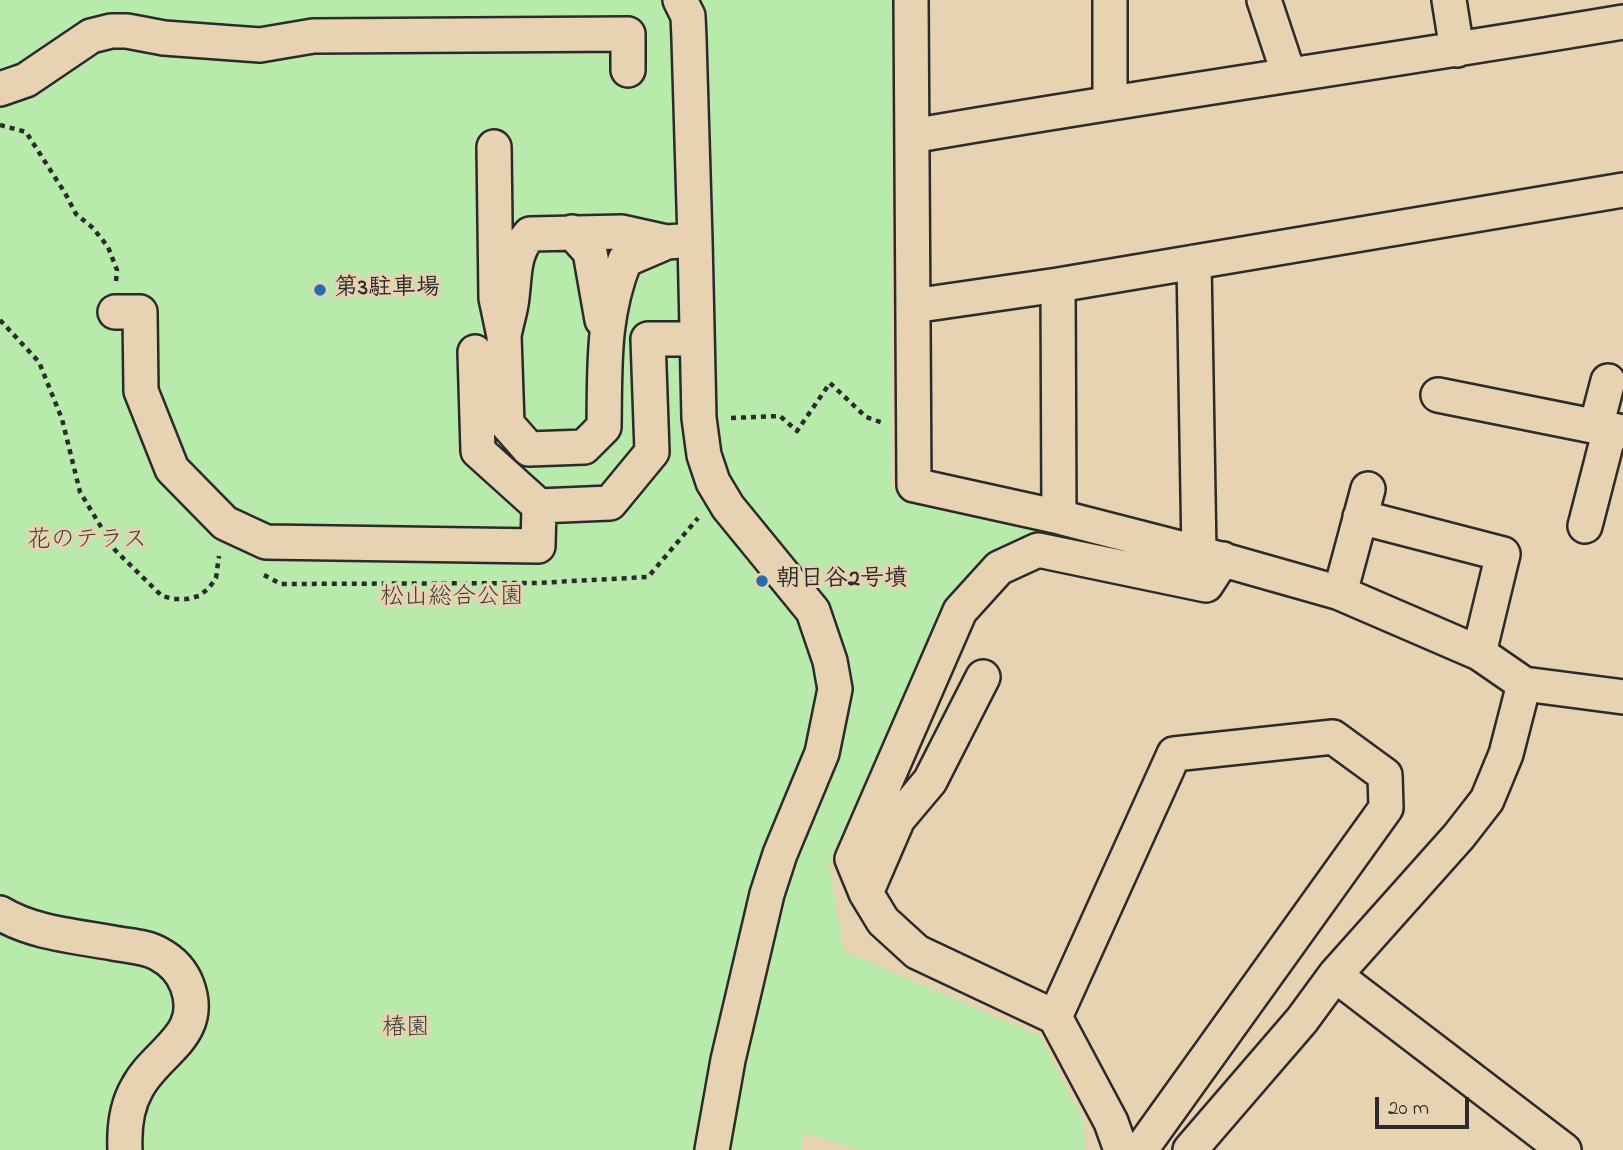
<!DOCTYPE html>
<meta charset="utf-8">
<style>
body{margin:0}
#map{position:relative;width:1623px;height:1150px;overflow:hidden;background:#e7d2b1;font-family:"Indie Flower",sans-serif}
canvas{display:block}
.scale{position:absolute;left:1375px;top:1097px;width:94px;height:32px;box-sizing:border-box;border:4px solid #2b2b2b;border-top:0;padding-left:9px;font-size:21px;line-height:24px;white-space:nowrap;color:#2b2b2b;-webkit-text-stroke:5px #e7d2b1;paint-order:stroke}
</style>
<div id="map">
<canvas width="1623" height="1150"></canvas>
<div class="scale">20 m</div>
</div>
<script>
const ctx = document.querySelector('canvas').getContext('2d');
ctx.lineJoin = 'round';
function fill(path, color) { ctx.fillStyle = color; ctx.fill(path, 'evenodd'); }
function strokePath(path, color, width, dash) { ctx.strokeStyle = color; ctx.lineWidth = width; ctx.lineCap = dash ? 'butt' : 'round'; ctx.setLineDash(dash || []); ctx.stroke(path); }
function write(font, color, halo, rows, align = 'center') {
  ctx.font = font + ' "Indie Flower","Klee One",sans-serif'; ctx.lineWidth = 6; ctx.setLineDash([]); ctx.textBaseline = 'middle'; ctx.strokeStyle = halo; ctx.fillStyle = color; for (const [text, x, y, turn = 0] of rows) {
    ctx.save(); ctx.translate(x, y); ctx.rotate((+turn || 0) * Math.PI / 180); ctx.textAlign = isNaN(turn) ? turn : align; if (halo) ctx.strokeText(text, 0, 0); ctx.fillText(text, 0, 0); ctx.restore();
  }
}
const green = new Path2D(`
 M 0,0 L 893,0 L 891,489 L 1045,533 L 984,557 L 928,638 L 829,863 L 844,951 L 1040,1036 L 1083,1120 L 1085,1150 L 860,1150 L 804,1133 L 801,1150 L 0,1150 Z`);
const path = new Path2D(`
 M 0,125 L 26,132 L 65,193 L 76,214 L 93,228 L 108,247 L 117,270 L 116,282
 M 0,320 L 39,362 L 62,419 L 80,492 L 115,550 L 162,596 L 174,599 L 187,599 L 199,596 L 209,588 L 216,578 L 219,556
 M 731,418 L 780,416 L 797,431 L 830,383 L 866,417 L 883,423
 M 264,575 L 281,584 L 536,583 L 648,577 L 698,518`);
const minor = new Path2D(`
 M 680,0 L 688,16 L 689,39 L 695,240
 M 911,0 L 914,485 L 1059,517 L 1199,553 L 1340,593 L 1479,653 L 1524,684 L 1623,697
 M 1264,0 L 1289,75
 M 1449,0 L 1457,50
 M 0,89 L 26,80 L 91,36 L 111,31 L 127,31 L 164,38 L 260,45 L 313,36 L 628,34 L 628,70
 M 1110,102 L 1110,0
 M 912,136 C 1148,95 1386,62 1623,22
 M 494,147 L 496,298 L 504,336 L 507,424 L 529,449 L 584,447 L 604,427 C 605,366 602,317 625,260 L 667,242
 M 572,232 L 590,252 L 602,320
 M 1194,262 L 1199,553
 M 1058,285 L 1059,517
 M 913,306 L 1058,285 L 1623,190
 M 115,312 L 140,312 L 141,391 L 172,469 L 225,523 L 266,542 L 538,546 L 539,506
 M 504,336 C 506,323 511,310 512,297 C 515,273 513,253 530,234 L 622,232 L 667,242 L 695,240 L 699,418 L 704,455 L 713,482 L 728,507 L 813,611 L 830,661 L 835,689 L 822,753 L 780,854 L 767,894 L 728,1060 L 712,1150
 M 475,352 L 478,451 L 539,506 L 610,503 L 652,452 L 648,339 L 678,339
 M 1438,395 L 1623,432
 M 1596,427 L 1608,381
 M 1360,517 L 1503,554 L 1479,653
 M 1585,526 L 1610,429
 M 1340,593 L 1368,489
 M 866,893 L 898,819 L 930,781 L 983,677
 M 0,913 C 33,933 75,936 113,943 C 128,946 146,946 159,954 C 172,961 182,972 187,985 C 206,1036 156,1051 137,1088 C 126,1107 124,1129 125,1150
 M 1335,975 L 1564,1150
 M 1055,1017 L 1174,754 L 1333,737 L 1385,775 L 1386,808 L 1142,1148 L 1137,1150
 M 1121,1150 L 1111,1122 L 1055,1017 L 917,952 L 883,921 L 866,893 L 852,859 L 960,611 L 999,568 L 1038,550 L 1206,585 L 1223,559
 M 1190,1150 L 1302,1020 L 1335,975 L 1459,836 L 1487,800 L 1506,754 L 1524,684`);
const markers = [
 [320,290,7,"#1f6fb2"],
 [762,581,7,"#1f6fb2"]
];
const poiNames = [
 ["第3駐車場",334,290],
 ["朝日谷2号墳",776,581]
];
const parkNames = [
 ["花のテラス",87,542],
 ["松山総合公園",452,599],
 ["椿園",406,1030]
];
fill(green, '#b7eaab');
strokePath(minor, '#2b2b2b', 38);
strokePath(path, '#2b2b2b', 4.5, [5, 5]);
strokePath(minor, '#e7d2b1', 33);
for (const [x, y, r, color] of markers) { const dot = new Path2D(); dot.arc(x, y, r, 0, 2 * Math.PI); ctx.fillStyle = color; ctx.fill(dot); strokePath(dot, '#e7d2b1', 2.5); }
write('bold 24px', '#2b2b2b', '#e7d2b1', poiNames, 'left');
write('24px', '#393e38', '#e7d2b1', parkNames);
</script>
